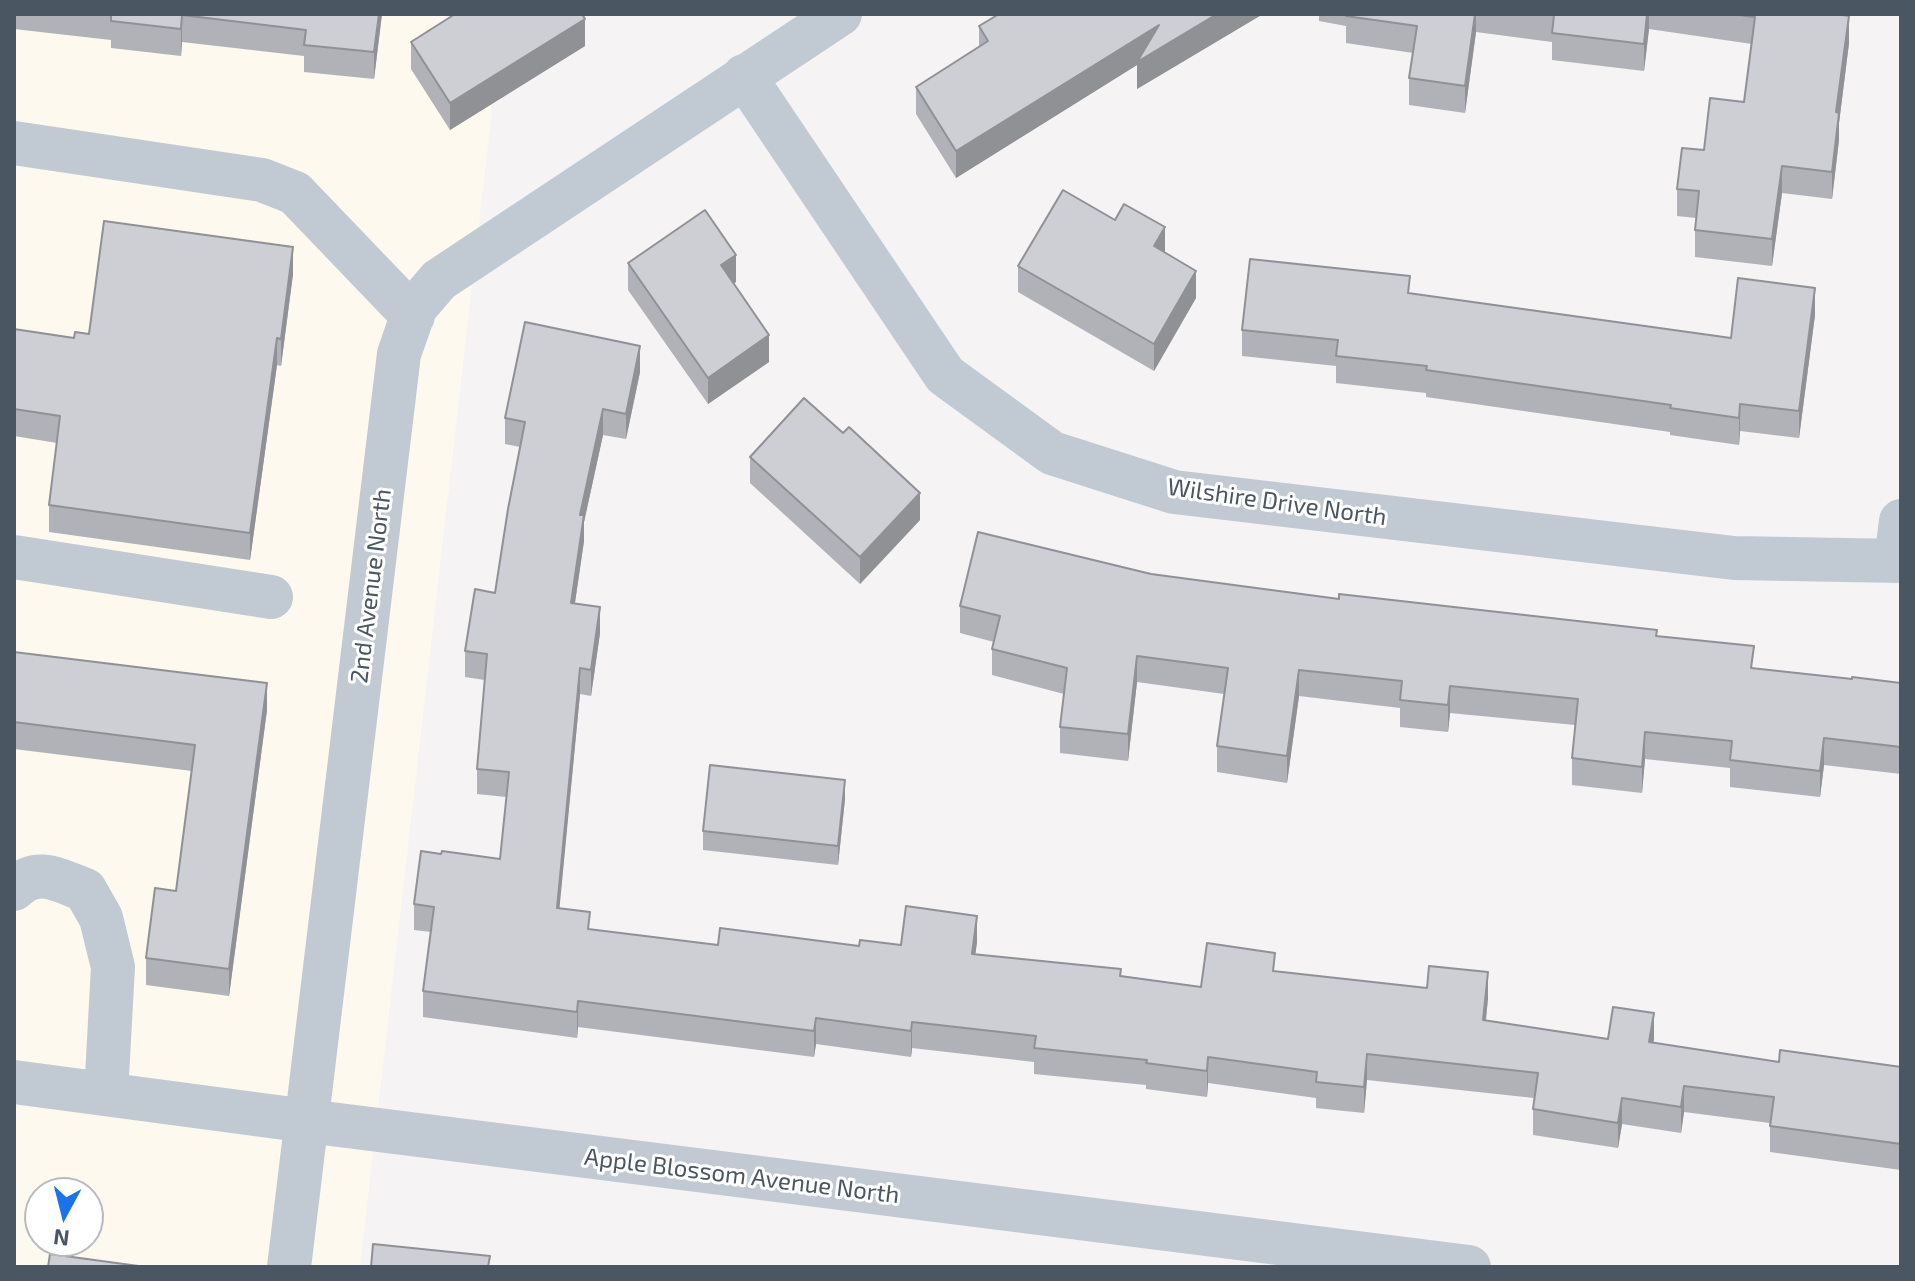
<!DOCTYPE html>
<style>
body{margin:0}
#map{position:relative;width:1915px;height:1281px;overflow:hidden;background:#f5f3f3;font-family:"Exo 2",sans-serif}
canvas{display:block}
.frame{position:absolute;inset:0;border:16px solid #4a5661;pointer-events:none}
.north{position:absolute;left:24px;top:1177px;width:80px;height:80px;box-sizing:border-box;background:#fff;border:2px solid #b7bbc0;border-radius:50%;rotate:187deg;font-size:22px;font-weight:700;line-height:32px;text-align:center;color:#4a5661}
.north::after{content:'';display:block;margin:auto;width:28px;height:36px;background:#1a73e8;clip-path:polygon(50% 0,100% 100%,50% 72%,0 100%)}
</style>
<div id="map">
<canvas width="1915" height="1281"></canvas>
<div class="frame"></div>
<div class="north">N</div>
</div>
<script>
const ctx = document.querySelector('canvas').getContext('2d');
ctx.lineJoin = 'round';
function fill(path, color) { ctx.fillStyle = color; ctx.fill(path, 'evenodd'); }
function strokePath(path, color, width, dash) { ctx.strokeStyle = color; ctx.lineWidth = width; ctx.lineCap = dash ? 'butt' : 'round'; ctx.setLineDash(dash || []); ctx.stroke(path); }
function write(font, color, halo, rows, align = 'center') {
  ctx.font = font + ' "Exo 2",sans-serif'; ctx.lineWidth = 6; ctx.setLineDash([]); ctx.textBaseline = 'middle'; ctx.strokeStyle = halo; ctx.fillStyle = color; for (const [text, x, y, turn = 0] of rows) {
    ctx.save(); ctx.translate(x, y); ctx.rotate((+turn || 0) * Math.PI / 180); ctx.textAlign = isNaN(turn) ? turn : align; if (halo) ctx.strokeText(text, 0, 0); ctx.fillText(text, 0, 0); ctx.restore();
  }
}
const commercial = new Path2D(`
 M 14,14 L 503,14 L 360,1267 L 14,1267 ZM 40,1193 L 88,1193 L 88,1241 L 40,1241 Z`);
const minor = new Path2D(`
 M 744,76 L 945,375 L 1052,453 L 1174,492 L 1734,558 L 1901,561
 M 14,143 L 262,180 L 295,193 L 413,316
 M 14,557 L 271,597
 M 1896,561 L 1901,521
 M 14,889 C 37,866 58,880 85,890 L 101,918 L 113,967 L 106,1094
 M 14,1082 L 307,1121 L 1469,1267
 M 289,1267 L 399,354 L 415,308 L 439,280 L 840,14`);
const wall = new Path2D(`
 M 14,14 L 382,14 L 374,79 L 304,72 L 304,56 L 182,42 L 181,56 L 111,48 L 111,40 L 14,29 Z
 M 1263,14 L 1137,89 L 1137,65 L 956,178 L 916,114 L 916,87 L 979,47 L 979,26 Z
 M 1319,14 L 1835,14 L 1849,43 L 1839,123 L 1839,140 L 1832,199 L 1782,193 L 1772,266 L 1695,257 L 1695,230 L 1696,218 L 1677,216 L 1677,189 L 1704,150 L 1744,102 L 1752,44 L 1649,29 L 1644,71 L 1552,60 L 1552,42 L 1476,32 L 1465,113 L 1409,105 L 1409,78 L 1413,53 L 1346,43 L 1346,26 L 1319,21 Z
 M 411,42 L 585,46 L 450,130 L 411,69 Z
 M 1115,220 L 1165,253 L 1196,298 L 1154,371 L 1018,292 L 1018,266 Z
 M 628,263 L 736,282 L 734,283 L 769,362 L 708,404 L 628,290 Z
 M 293,274 L 281,366 L 277,365 L 250,560 L 49,532 L 49,505 L 57,443 L 14,436 L 14,329 L 74,338 Z
 M 1410,294 L 1731,338 L 1815,315 L 1799,438 L 1740,431 L 1739,445 L 1670,435 L 1670,432 L 1426,397 L 1426,393 L 1336,383 L 1336,366 L 1242,356 L 1242,330 Z
 M 640,372 L 626,439 L 603,435 L 584,522 L 584,541 L 575,603 L 600,633 L 591,696 L 580,694 L 559,908 L 590,929 L 718,945 L 859,946 L 977,942 L 975,954 L 1201,987 L 1275,971 L 1488,998 L 1486,1021 L 1608,1039 L 1654,1039 L 1653,1043 L 1779,1062 L 1901,1067 L 1901,1170 L 1770,1152 L 1770,1123 L 1684,1112 L 1681,1133 L 1622,1124 L 1618,1148 L 1533,1135 L 1533,1109 L 1534,1098 L 1367,1080 L 1364,1113 L 1316,1108 L 1316,1098 L 1208,1083 L 1207,1097 L 1146,1089 L 1146,1085 L 1034,1074 L 1034,1062 L 912,1048 L 911,1057 L 816,1044 L 814,1057 L 578,1027 L 577,1038 L 423,1017 L 423,991 L 431,932 L 414,930 L 414,904 L 441,854 L 500,859 L 506,797 L 477,794 L 477,769 L 485,680 L 465,677 L 465,651 L 495,593 L 520,447 L 505,444 L 505,418 Z
 M 843,433 L 920,520 L 860,584 L 750,483 L 750,457 Z
 M 1151,574 L 1339,599 L 1657,636 L 1754,668 L 1852,679 L 1901,683 L 1901,774 L 1824,765 L 1820,797 L 1730,787 L 1730,768 L 1645,759 L 1642,793 L 1572,785 L 1572,758 L 1575,725 L 1450,713 L 1448,732 L 1400,727 L 1400,708 L 1299,696 L 1287,783 L 1217,772 L 1217,746 L 1224,694 L 1137,682 L 1128,761 L 1060,753 L 1060,727 L 1064,694 L 992,675 L 992,649 L 994,642 L 960,633 L 960,606 Z
 M 14,652 L 267,710 L 229,996 L 146,985 L 146,958 L 176,891 L 192,771 L 14,749 Z
 M 845,799 L 838,865 L 703,850 L 703,831 Z`);
const shadedWall = new Path2D(`
 M 379,14 L 382,14 L 374,79 L 374,52 Z
 M 1217,14 L 1263,14 L 1137,89 L 1137,65 L 956,178 L 956,151 L 1159,25 Z
 M 1475,14 L 1476,14 L 1476,32 L 1465,113 L 1465,86 Z
 M 1647,14 L 1649,14 L 1649,29 L 1644,71 L 1644,44 Z
 M 182,15 L 182,42 L 181,56 L 181,29 Z
 M 1849,16 L 1849,43 L 1839,123 L 1839,140 L 1832,199 L 1832,172 L 1836,112 Z
 M 585,19 L 585,46 L 450,130 L 450,103 Z
 M 1782,166 L 1782,193 L 1772,266 L 1772,239 Z
 M 1165,227 L 1165,254 L 1154,246 Z
 M 293,247 L 293,274 L 281,366 L 281,339 Z
 M 736,255 L 736,282 L 721,292 L 721,265 Z
 M 1196,271 L 1196,298 L 1154,371 L 1154,344 Z
 M 1815,288 L 1815,315 L 1799,438 L 1799,411 Z
 M 769,335 L 769,362 L 708,404 L 708,378 Z
 M 277,338 L 277,365 L 250,560 L 250,533 Z
 M 640,346 L 640,372 L 626,439 L 626,414 Z
 M 1740,404 L 1740,431 L 1739,445 L 1739,418 Z
 M 603,409 L 603,435 L 584,522 L 584,541 L 571,629 L 571,603 L 580,515 Z
 M 920,493 L 920,520 L 860,584 L 860,557 Z
 M 600,607 L 600,633 L 591,696 L 591,670 Z
 M 1137,656 L 1137,682 L 1128,761 L 1128,734 Z
 M 580,668 L 580,694 L 557,934 L 557,908 Z
 M 1299,670 L 1299,696 L 1287,783 L 1287,756 Z
 M 267,683 L 267,710 L 229,996 L 229,969 Z
 M 1450,686 L 1450,713 L 1448,732 L 1448,705 Z
 M 1645,732 L 1645,759 L 1642,793 L 1642,767 Z
 M 1824,738 L 1824,765 L 1820,797 L 1820,771 Z
 M 845,780 L 845,799 L 838,865 L 838,846 Z
 M 977,916 L 977,942 L 972,980 L 972,954 Z
 M 1488,972 L 1488,998 L 1483,1046 L 1483,1020 Z
 M 578,1001 L 578,1027 L 577,1038 L 577,1012 Z
 M 1654,1013 L 1654,1039 L 1649,1068 L 1649,1042 Z
 M 816,1018 L 816,1044 L 814,1057 L 814,1031 Z
 M 912,1022 L 912,1048 L 911,1057 L 911,1031 Z
 M 1367,1054 L 1367,1080 L 1364,1113 L 1364,1087 Z
 M 1208,1057 L 1208,1083 L 1207,1097 L 1207,1071 Z
 M 1684,1086 L 1684,1112 L 1681,1133 L 1681,1107 Z
 M 1622,1098 L 1622,1124 L 1618,1148 L 1618,1123 Z`);
const building = new Path2D(`
 M 111,14 L 379,14 L 374,52 L 304,45 L 306,30 L 182,15 L 181,29 L 111,21 Z
 M 455,14 L 582,14 L 585,19 L 450,103 L 411,42 Z
 M 999,14 L 1217,14 L 1137,62 L 1159,25 L 956,151 L 916,87 L 988,41 L 979,26 Z
 M 1347,14 L 1475,14 L 1465,86 L 1409,78 L 1417,26 L 1346,16 Z
 M 1547,14 L 1647,14 L 1644,44 L 1552,33 L 1554,15 Z
 M 1731,14 L 1835,14 L 1849,16 L 1836,112 L 1839,113 L 1832,172 L 1782,166 L 1772,239 L 1695,230 L 1699,191 L 1677,189 L 1682,148 L 1704,150 L 1710,98 L 1744,102 L 1755,17 Z
 M 1063,190 L 1115,220 L 1124,204 L 1165,227 L 1154,246 L 1196,271 L 1154,344 L 1018,266 Z
 M 705,210 L 736,255 L 721,265 L 769,335 L 708,378 L 628,263 Z
 M 104,221 L 293,247 L 281,339 L 277,338 L 250,533 L 49,505 L 60,416 L 14,409 L 14,329 L 74,338 L 75,332 L 89,334 Z
 M 1250,259 L 1410,276 L 1408,293 L 1731,338 L 1738,278 L 1815,288 L 1799,411 L 1740,404 L 1739,418 L 1670,408 L 1671,405 L 1426,370 L 1427,366 L 1336,356 L 1338,340 L 1242,330 Z
 M 525,322 L 640,346 L 626,414 L 603,409 L 580,515 L 584,515 L 571,603 L 600,607 L 591,670 L 580,668 L 557,908 L 590,912 L 588,929 L 718,945 L 720,928 L 859,946 L 860,940 L 901,945 L 906,906 L 977,916 L 972,954 L 1121,969 L 1120,976 L 1201,987 L 1207,943 L 1275,953 L 1273,971 L 1427,988 L 1429,966 L 1488,972 L 1483,1020 L 1608,1039 L 1613,1007 L 1654,1013 L 1649,1042 L 1779,1062 L 1780,1050 L 1901,1067 L 1901,1144 L 1770,1126 L 1774,1097 L 1684,1086 L 1681,1107 L 1622,1098 L 1618,1123 L 1533,1109 L 1538,1073 L 1367,1054 L 1364,1087 L 1316,1082 L 1317,1072 L 1208,1057 L 1207,1071 L 1146,1063 L 1147,1060 L 1034,1048 L 1036,1036 L 912,1022 L 911,1031 L 816,1018 L 814,1031 L 578,1001 L 577,1012 L 423,991 L 434,907 L 414,904 L 421,851 L 441,854 L 442,851 L 500,859 L 509,772 L 477,769 L 487,654 L 465,651 L 475,589 L 495,593 L 508,509 L 525,422 L 505,418 Z
 M 804,398 L 843,433 L 849,427 L 920,493 L 860,557 L 750,457 Z
 M 978,532 L 1151,574 L 1339,599 L 1339,594 L 1657,630 L 1656,636 L 1754,646 L 1751,668 L 1852,679 L 1852,677 L 1901,683 L 1901,747 L 1824,738 L 1820,771 L 1730,760 L 1732,741 L 1645,732 L 1642,767 L 1572,758 L 1578,699 L 1450,686 L 1448,705 L 1400,700 L 1402,681 L 1299,670 L 1287,756 L 1217,746 L 1228,668 L 1137,656 L 1128,734 L 1060,727 L 1067,668 L 992,649 L 1000,616 L 960,606 Z
 M 14,652 L 267,683 L 229,969 L 146,958 L 155,888 L 176,891 L 195,745 L 14,722 Z
 M 710,765 L 845,780 L 838,846 L 703,831 Z
 M 373,1244 L 490,1256 L 488,1267 L 371,1267 Z
 M 50,1254 L 146,1267 L 48,1267 Z`);
const streetNames = [
 ["Wilshire Drive North",1277,502,8],
 ["2nd Avenue North",371,586,-83],
 ["Apple Blossom Avenue North",742,1176,7]
];
fill(commercial, '#fdf9ef');
strokePath(minor, '#c1cad2', 44);
fill(wall, '#b0b2b7');
fill(shadedWall, '#909195');
fill(building, '#cdcfd5');
strokePath(building, '#909195', 2);
write('24px', '#4a5661', '#fff', streetNames);
</script>
